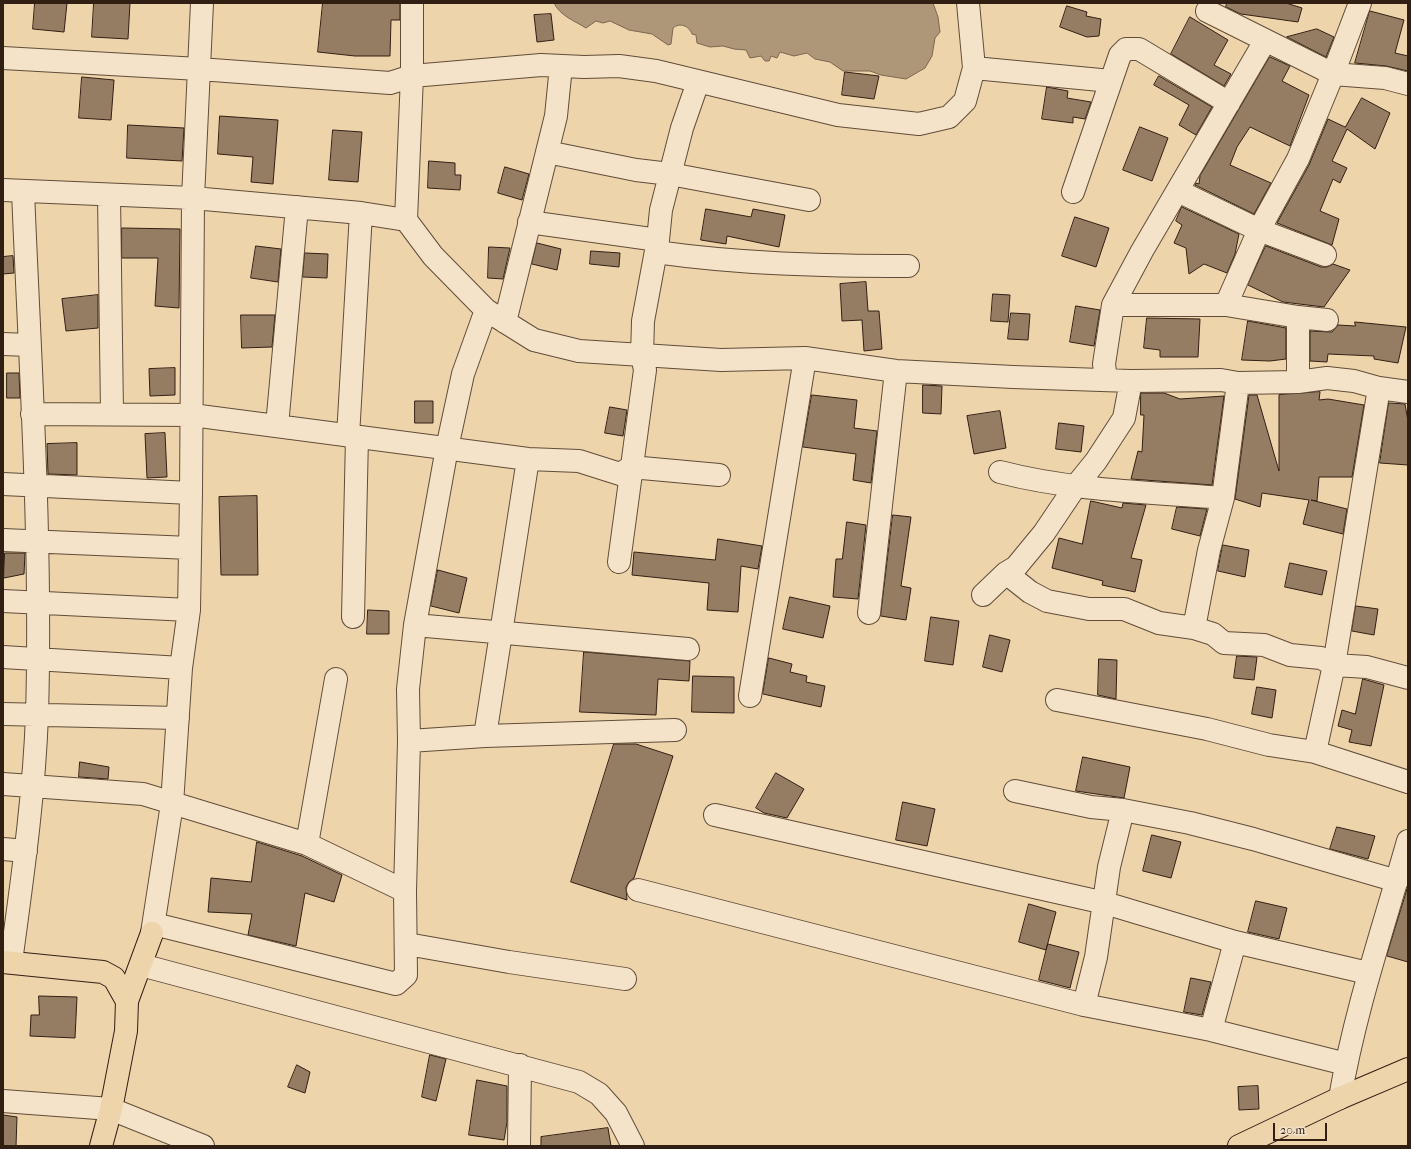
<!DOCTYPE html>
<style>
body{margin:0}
#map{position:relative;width:1411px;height:1149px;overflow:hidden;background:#eed4ab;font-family:"IM FELL French Canon",serif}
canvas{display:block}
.frame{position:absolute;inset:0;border:4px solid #321f14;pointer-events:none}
.scale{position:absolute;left:1273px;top:1123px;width:54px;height:18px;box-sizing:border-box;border:2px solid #321f14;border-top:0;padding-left:5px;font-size:12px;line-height:14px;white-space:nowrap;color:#321f14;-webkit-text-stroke:3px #f4e3c8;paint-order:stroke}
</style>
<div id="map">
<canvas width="1411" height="1149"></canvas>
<div class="frame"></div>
<div class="scale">20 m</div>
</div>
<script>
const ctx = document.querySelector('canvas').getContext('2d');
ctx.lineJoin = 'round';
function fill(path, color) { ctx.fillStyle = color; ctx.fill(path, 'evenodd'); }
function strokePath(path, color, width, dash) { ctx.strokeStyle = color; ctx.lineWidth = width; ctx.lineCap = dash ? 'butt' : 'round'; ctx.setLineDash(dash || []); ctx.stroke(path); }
const water = new Path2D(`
 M 554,3 L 933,3 L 938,17 L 940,32 L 935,38 L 932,56 L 925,68 L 906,79 L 881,75 L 870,71 L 843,71 L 830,62 L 815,59 L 807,53 L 794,56 L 780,52 L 777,58 L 771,56 L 769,61 L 765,61 L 761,56 L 750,58 L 746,50 L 734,49 L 723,46 L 710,47 L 697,43 L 696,35 L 692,34 C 689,26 680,22 673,28 L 671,44 L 668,45 L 652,34 L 629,30 L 610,21 L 603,23 L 596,21 L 586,28 C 575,21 560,16 554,3 Z`);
const building = new Path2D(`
 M 35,3 L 67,3 L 64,32 L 33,29 Z
 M 94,3 L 130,3 L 128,39 L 92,37 Z
 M 323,3 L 400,3 L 400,20 L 391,20 L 390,56 L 355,56 L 318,52 Z
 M 1227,3 L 1286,3 L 1302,8 L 1298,22 L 1241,14 L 1226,7 Z
 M 1067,6 L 1087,12 L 1086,16 L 1101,19 L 1099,36 L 1087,37 L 1060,27 Z
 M 1370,11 L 1404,20 L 1395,53 L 1408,56 L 1408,71 L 1386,66 L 1355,63 Z
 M 551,14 L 554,40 L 537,42 L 534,15 Z
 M 1190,17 L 1228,40 L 1214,65 L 1231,74 L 1224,86 L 1171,54 Z
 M 1317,29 L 1334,37 L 1326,57 L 1287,37 Z
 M 1270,57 L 1290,66 L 1282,81 L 1309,95 L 1290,146 L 1250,127 L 1237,147 L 1230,165 L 1271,183 L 1254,214 L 1195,185 L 1196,183 L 1199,184 L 1200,176 Z
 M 845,72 L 879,76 L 874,99 L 842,95 Z
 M 1159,76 L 1212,107 L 1196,135 L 1179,125 L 1189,105 L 1154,85 Z
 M 82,77 L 114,80 L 111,120 L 79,118 Z
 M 1047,87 L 1068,91 L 1067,98 L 1091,102 L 1085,119 L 1073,117 L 1073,123 L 1042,119 Z
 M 1362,98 L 1390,113 L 1375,149 L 1347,129 L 1332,161 L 1347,168 L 1340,183 L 1333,179 L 1320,211 L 1339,219 L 1332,245 L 1277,223 L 1309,165 L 1328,119 L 1345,127 Z
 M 220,116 L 278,120 L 273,184 L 251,182 L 253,157 L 218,154 Z
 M 128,125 L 184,128 L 182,161 L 127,158 Z
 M 1140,127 L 1168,138 L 1152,181 L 1123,170 Z
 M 333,130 L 362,132 L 358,182 L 329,180 Z
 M 429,161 L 455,163 L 455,175 L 461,175 L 460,190 L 428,188 Z
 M 505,167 L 529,174 L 522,200 L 498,193 Z
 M 1182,207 L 1239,234 L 1235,254 L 1227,273 L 1204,264 L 1189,274 L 1186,248 L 1174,243 L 1182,225 L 1176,221 Z
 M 706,209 L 751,217 L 753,209 L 785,215 L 779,247 L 727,236 L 726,244 L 701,240 Z
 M 1075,217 L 1109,228 L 1096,267 L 1062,256 Z
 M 122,228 L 180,229 L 179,308 L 155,306 L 158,258 L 122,258 Z
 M 537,243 L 561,249 L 557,270 L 532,264 Z
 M 256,246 L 281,249 L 278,282 L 251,278 Z
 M 1266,246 L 1321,267 L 1327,267 L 1333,264 L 1350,270 L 1324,307 L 1283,302 L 1248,285 Z
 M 489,247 L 510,248 L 503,279 L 488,278 Z
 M 591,251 L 620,253 L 619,267 L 590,264 Z
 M 305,253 L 328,254 L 327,278 L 303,277 Z
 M 13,256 L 14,273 L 3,274 L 3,257 Z
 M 866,282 L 868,311 L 879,311 L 882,349 L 864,351 L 862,320 L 842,321 L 840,284 Z
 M 993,294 L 1010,295 L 1008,322 L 991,321 Z
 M 98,295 L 98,328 L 66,331 L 62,299 Z
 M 1076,306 L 1100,310 L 1094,346 L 1070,342 Z
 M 1011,313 L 1030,314 L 1028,340 L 1008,339 Z
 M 241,315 L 275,315 L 272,347 L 242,348 Z
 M 1147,318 L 1200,319 L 1198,357 L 1160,357 L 1160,350 L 1144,348 Z
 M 1248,321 L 1286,328 L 1286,359 L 1270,361 L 1242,360 Z
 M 1355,322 L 1406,327 L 1398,363 L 1374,359 L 1374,356 L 1328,354 L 1327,362 L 1310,361 L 1310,331 L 1332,332 L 1338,325 L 1355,326 Z
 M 175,368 L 175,395 L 150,396 L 149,369 Z
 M 7,373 L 19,373 L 20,398 L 7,398 Z
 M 923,385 L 942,386 L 941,414 L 923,413 Z
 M 1320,392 L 1319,400 L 1328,399 L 1364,405 L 1352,477 L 1319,477 L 1317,501 L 1311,500 L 1347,509 L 1343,534 L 1303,524 L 1309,500 L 1262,493 L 1260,507 L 1235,499 L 1249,395 L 1257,395 L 1279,471 L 1279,395 Z
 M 1141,393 L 1164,393 L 1180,399 L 1224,396 L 1212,485 L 1131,479 L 1138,451 L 1142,452 L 1144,415 L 1141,415 Z
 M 812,395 L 857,400 L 854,428 L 877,431 L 871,483 L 853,480 L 856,454 L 803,447 Z
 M 415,401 L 433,401 L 433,423 L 415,423 Z
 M 1389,403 L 1405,404 L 1408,421 L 1408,465 L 1380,463 Z
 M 610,407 L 627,410 L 623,436 L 605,433 Z
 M 1000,411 L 1006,448 L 974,454 L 967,416 Z
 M 1059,423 L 1084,426 L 1081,452 L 1056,449 Z
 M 165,433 L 167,477 L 147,478 L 145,434 Z
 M 77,443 L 77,475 L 48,474 L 47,444 Z
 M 257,496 L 258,575 L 221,575 L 219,497 Z
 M 1091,501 L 1122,508 L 1123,503 L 1146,505 L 1131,558 L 1142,560 L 1135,592 L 1102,585 L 1103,581 L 1052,568 L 1059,538 L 1082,544 Z
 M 1177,507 L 1207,509 L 1200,536 L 1172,529 Z
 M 893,515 L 911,517 L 901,586 L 911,588 L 906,620 L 881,616 Z
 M 847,522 L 866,525 L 858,599 L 833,597 L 836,559 L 842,559 Z
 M 718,539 L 762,546 L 758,569 L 741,566 L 738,612 L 707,610 L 709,583 L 632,575 L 634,552 L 715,560 Z
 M 1223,545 L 1249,550 L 1245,577 L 1218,571 Z
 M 5,553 L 25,553 L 24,574 L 4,578 Z
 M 1290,563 L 1327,571 L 1322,595 L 1285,587 Z
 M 438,570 L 467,578 L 459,613 L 431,606 Z
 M 790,597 L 830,606 L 823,638 L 783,629 Z
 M 1356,606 L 1378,609 L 1374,635 L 1352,631 Z
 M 368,610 L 389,611 L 389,634 L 367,634 Z
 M 931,617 L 959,621 L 953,665 L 925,661 Z
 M 990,635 L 1010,640 L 1002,672 L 983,667 Z
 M 584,652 L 690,661 L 689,681 L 658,679 L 656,715 L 580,712 Z
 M 1237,656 L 1257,657 L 1254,680 L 1234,678 Z
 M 769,658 L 792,664 L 790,672 L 807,676 L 806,682 L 825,686 L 821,707 L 763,694 Z
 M 1099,659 L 1117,660 L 1116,699 L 1098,695 Z
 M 693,676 L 734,677 L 734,713 L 692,712 Z
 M 1363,679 L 1384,685 L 1371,746 L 1349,742 L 1352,730 L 1338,726 L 1342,710 L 1355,714 Z
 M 1257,687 L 1276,690 L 1272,718 L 1252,714 Z
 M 614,744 L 636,744 L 673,756 L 634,878 L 629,882 L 626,887 L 627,900 L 571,882 Z
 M 1083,757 L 1130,767 L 1124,798 L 1076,791 Z
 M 80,762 L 109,767 L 108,779 L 79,777 Z
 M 776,773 L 804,789 L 787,818 L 764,813 L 756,808 Z
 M 903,802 L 935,809 L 927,846 L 896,840 Z
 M 1337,827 L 1375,836 L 1368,859 L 1330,849 Z
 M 1152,835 L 1181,842 L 1171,878 L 1143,871 Z
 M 257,842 L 302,856 L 342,875 L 334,902 L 305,893 L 296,946 L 248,935 L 252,914 L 208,912 L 211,878 L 251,882 Z
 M 1408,886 L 1408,962 L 1387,956 Z
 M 1256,901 L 1287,908 L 1279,939 L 1248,932 Z
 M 1029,904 L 1056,912 L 1046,950 L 1019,942 Z
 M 1048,944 L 1079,952 L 1070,988 L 1039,980 Z
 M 1191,978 L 1211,982 L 1202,1015 L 1184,1012 Z
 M 39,996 L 77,997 L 75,1038 L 30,1036 L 31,1015 L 39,1015 Z
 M 430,1055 L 446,1059 L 436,1101 L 422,1097 Z
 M 297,1065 L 310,1072 L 305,1093 L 288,1087 Z
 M 477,1080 L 507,1086 L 507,1122 L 504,1140 L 469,1135 Z
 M 1258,1086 L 1259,1109 L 1239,1110 L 1238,1087 Z
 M 3,1115 L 17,1117 L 16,1146 L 3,1146 Z
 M 608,1128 L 611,1146 L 541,1146 L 541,1137 Z`);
const minor = new Path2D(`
 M 1207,11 L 1333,74 L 1385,78 L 1408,84
 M 3,58 L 199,69 L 390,83 L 412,76 L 541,65 L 584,67 L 619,66 L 656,71 L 838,115 L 919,124 L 949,117 L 965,101 L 974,68 L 968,3
 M 974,68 L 1111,81
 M 547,152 L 636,170 L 670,174 L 809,200
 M 3,190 L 193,198 L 361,213 L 406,220 L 433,256 L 486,310 L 534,340 L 579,351 L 721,360 L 805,358 L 896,371 L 1013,377 L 1131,381 L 1221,380 L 1238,383 L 1298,382 L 1327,378 L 1354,381 L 1379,388 L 1408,392
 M 1178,191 L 1259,230 L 1325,255
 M 1073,192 L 1120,55 L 1126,49 L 1139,49 L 1229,103
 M 109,195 L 112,413
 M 406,220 L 412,76 L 412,3
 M 529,222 L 658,240
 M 656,252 C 740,264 824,266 908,266
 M 1113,305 L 1226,305 L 1298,317 L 1327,320
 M 1226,305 L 1259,230 L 1298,159 L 1333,74 L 1360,3
 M 505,322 L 556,116 L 561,66
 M 3,344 L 29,345
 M 1106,379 L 1104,364 L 1113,305 L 1142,251 L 1265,41
 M 1298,382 L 1298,317
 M 32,414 L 192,415 L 528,459 L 579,461 L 620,474 L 631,467 L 719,475
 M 277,426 L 297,207
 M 348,436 L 361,213
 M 1000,472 C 1073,491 1149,492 1223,498
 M 3,484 L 191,493
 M 3,540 L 190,548
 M 619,562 L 645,370 L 642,356 L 643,321 L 658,240 L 661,210 L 682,128 L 698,82
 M 1006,573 L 1030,592 L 1047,601 L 1089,609 L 1124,609 L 1159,623 L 1194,628 L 1213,634 L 1224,643 L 1264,645 L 1290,655 L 1321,658 L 1334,665 L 1367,667 L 1408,678
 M 983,595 L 1006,573 L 1016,567 L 1044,533 L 1075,487 L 1096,461 L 1124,418 L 1131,381
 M 3,601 L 189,610
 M 869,613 L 896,371
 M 353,617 L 357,437
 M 415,625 L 688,649
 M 1194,628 L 1209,550 L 1223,498 L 1238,383
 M 3,657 L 181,668
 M 750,696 L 805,358
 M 1057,700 L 1207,729 L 1269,745 L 1315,752 L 1408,782
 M 3,714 L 178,718
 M 485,736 L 528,459
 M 409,741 L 485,736 L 675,730
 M 1315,752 L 1334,665 L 1379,388
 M 3,784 L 143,794 L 307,844 L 405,891
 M 1015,791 L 1091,807 L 1123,810 L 1190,823 L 1253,839 L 1397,881
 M 715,815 L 1105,903 L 1235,942 L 1368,973
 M 307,844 L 336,679
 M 3,849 L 26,851
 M 638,890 L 1084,1005 L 1211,1030 L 1346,1064
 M 154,924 L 396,984 L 406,975 L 405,891 L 409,741 L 408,689 L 415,625 L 447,448 L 463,374 L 486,310
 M 152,933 L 172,804 L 181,668 L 189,610 L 191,493 L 193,198 L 202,3
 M 407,944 L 509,962 L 625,979
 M 11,962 C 22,880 34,798 37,715 C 42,541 30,365 23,191
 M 141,965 L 579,1082 L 599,1094 L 616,1113 L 633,1146
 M 1084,1005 L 1096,957 L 1109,867 L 1123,810
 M 1211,1030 L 1235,942
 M 1340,1098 C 1355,1010 1384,926 1408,841
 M 3,1101 L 111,1109 L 203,1146
 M 519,1146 L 520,1065`);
const major = new Path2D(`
 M 127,1001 L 152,933
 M 1239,1146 L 1340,1098 L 1408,1069`);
const highway = new Path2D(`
 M 3,962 L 103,972 L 114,978 L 127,1001 L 126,1031 L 111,1109 L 101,1146`);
fill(water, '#ae9678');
strokePath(water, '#7c6650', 1);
fill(building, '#947d63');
strokePath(building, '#321f14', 1);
strokePath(minor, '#614c3a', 24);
strokePath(major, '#321f14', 24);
strokePath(highway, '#321f14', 24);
strokePath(minor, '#f4e3c8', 22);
strokePath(major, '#eed4ab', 22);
strokePath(highway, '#eed4ab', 22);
</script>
